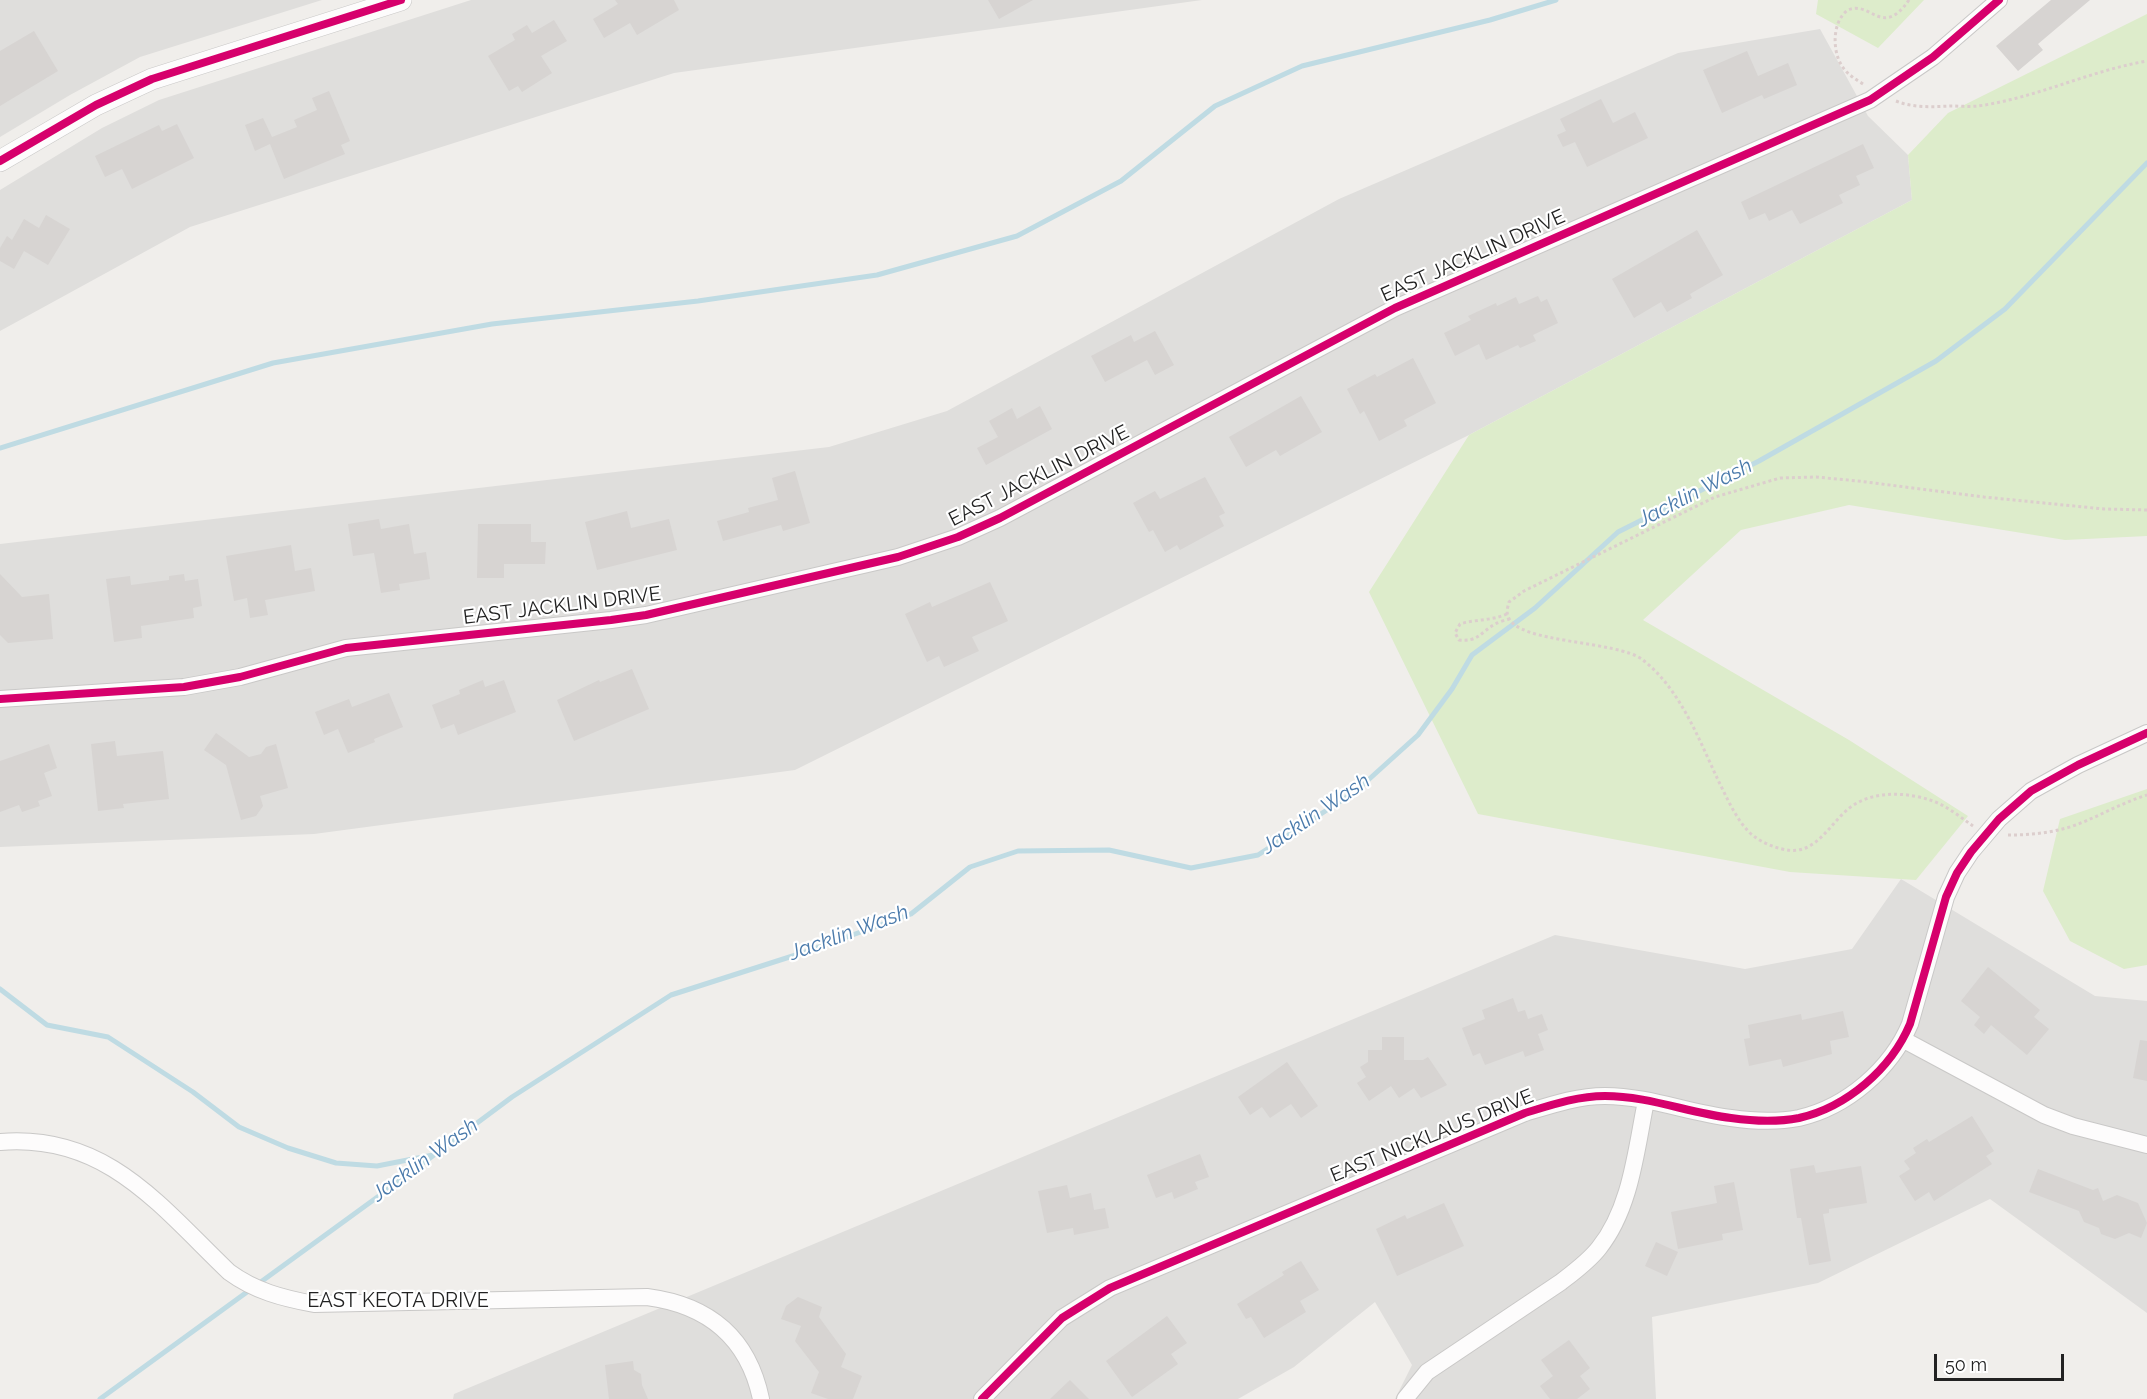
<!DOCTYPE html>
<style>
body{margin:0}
#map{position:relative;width:2147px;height:1399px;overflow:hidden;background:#f0eeeb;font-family:Raleway,sans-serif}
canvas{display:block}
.scale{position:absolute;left:1934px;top:1354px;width:130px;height:27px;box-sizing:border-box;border:3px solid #222;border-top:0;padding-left:8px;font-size:18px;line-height:21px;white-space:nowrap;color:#222;-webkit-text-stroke:4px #fff;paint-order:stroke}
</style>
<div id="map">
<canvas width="2147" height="1399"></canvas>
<div class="scale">50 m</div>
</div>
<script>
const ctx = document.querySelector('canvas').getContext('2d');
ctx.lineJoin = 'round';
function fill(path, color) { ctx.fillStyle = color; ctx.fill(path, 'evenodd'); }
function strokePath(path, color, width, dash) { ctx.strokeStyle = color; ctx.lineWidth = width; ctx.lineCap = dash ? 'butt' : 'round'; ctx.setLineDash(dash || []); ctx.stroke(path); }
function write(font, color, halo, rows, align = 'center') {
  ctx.font = font + ' Raleway,sans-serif'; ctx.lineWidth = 4.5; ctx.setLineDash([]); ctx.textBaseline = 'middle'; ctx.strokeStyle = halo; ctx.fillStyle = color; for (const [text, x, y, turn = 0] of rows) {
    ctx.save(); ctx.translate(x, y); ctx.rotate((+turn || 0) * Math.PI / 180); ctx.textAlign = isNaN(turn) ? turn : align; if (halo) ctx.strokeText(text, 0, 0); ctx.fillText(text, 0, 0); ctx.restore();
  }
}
const residential = new Path2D(`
 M 0,0 L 322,0 L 140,57 L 70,95 L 0,137 Z
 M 471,0 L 1202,0 L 674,73 L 190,227 L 0,331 L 0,190 L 102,128 L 159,100 Z
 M 1820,29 L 1868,116 L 1908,155 L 1912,200 L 1469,435 L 795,770 L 314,834 L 0,847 L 0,544 L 829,447 L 947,411 L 1339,199 L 1678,53 Z
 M 1901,879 L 2095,996 L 2147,1001 L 2147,1313 L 1990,1199 L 1818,1283 L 1652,1317 L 1656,1399 L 1395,1399 L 1412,1365 L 1375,1302 L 1294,1367 L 1238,1399 L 453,1399 L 454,1394 L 1555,935 L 1745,969 L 1852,949 Z`);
const grass = new Path2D(`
 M 1818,0 L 1924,0 L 1878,48 L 1816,14 Z
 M 2147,14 L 2147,536 L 2065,540 L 1849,505 L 1741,530 L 1643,620 L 1849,740 L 1968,816 L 1916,880 L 1790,872 L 1478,814 L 1369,592 L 1469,435 L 1912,200 L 1908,155 L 1948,113 Z
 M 2147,789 L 2147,965 L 2124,969 L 2070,941 L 2043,891 L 2060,819 Z`);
const stream = new Path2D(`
 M 0,448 L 273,363 L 492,324 L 698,301 L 877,275 L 1017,236 L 1121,181 L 1215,106 L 1302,66 L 1490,20 L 1556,0
 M 0,989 L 47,1025 L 108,1037 L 193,1092 L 239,1127 L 288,1148 L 336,1163 L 377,1166 L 433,1155
 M 100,1399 L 383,1193 L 512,1097 L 671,995 L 802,953 L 911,914 L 970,867 L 1018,851 L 1109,850 L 1191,868 L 1258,855 L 1356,791 L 1418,735 L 1452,689 L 1472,655 L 1535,608 L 1618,532 L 1759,461 L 1936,361 L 2005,309 L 2147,163`);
const building = new Path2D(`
 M 615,0 L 674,0 L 679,10 L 637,35 L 630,23 L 604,38 L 593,19 L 618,4 Z
 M 988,0 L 1033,0 L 999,19 Z
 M 2051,0 L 2090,0 L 2038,44 L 2043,50 L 2018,71 L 1996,46 Z
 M 554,20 L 567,41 L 541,56 L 552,73 L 522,92 L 518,86 L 509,91 L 488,56 L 515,40 L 512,34 L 527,25 L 532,33 Z
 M 34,31 L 58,71 L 0,106 L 0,51 Z
 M 1747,51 L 1758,76 L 1788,63 L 1797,85 L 1764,99 L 1762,95 L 1722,113 L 1703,70 Z
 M 329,91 L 350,141 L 341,145 L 345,154 L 284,179 L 270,144 L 255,151 L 245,125 L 263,118 L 272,137 L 297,127 L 294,120 L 317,110 L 312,98 Z
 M 1601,99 L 1613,123 L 1635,112 L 1648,138 L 1587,167 L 1575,142 L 1563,147 L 1557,135 L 1566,131 L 1560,119 Z
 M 177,124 L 194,158 L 132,189 L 122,169 L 105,177 L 95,156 L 159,125 L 162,131 Z
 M 1863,144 L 1874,168 L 1856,176 L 1860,185 L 1839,195 L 1843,203 L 1800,224 L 1792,210 L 1769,221 L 1765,213 L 1749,220 L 1741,202 Z
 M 46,215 L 70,229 L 48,265 L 24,251 L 14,269 L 0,261 L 0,248 L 7,236 L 12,240 L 24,219 L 39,228 Z
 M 1697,230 L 1723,275 L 1690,294 L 1692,298 L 1667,312 L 1661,302 L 1634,318 L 1612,279 Z
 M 1538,296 L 1541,302 L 1547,299 L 1558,323 L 1533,335 L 1536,341 L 1520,348 L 1518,345 L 1486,360 L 1479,344 L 1455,356 L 1444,333 L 1471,320 L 1468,316 L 1496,303 L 1497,306 L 1516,297 L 1519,304 Z
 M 1155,331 L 1174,365 L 1155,375 L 1147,360 L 1105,382 L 1091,356 L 1131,335 L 1134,342 Z
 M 1413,358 L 1436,403 L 1404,420 L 1407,426 L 1379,441 L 1364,411 L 1360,414 L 1347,389 L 1375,374 L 1377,377 Z
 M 1301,396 L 1322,432 L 1280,456 L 1276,450 L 1246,467 L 1229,437 Z
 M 1040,406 L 1052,429 L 986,465 L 977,448 L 998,437 L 989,421 L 1012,408 L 1017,419 Z
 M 795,471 L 810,523 L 783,531 L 781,525 L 723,541 L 717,521 L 749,512 L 748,508 L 778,500 L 772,478 Z
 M 1205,477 L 1225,513 L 1219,516 L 1224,526 L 1180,550 L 1177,545 L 1165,552 L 1153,530 L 1149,532 L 1133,503 L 1155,491 L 1160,499 Z
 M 627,511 L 631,528 L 669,519 L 677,550 L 597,570 L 585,522 Z
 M 379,519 L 381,529 L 409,524 L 414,554 L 426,552 L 430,579 L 399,584 L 400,590 L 381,593 L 374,553 L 353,556 L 348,524 Z
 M 478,524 L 531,524 L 531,542 L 546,542 L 545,564 L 504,564 L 504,578 L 477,578 Z
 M 291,545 L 295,571 L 311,568 L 315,591 L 265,600 L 268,615 L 250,618 L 247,598 L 234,601 L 226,556 Z
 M 0,574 L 22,597 L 49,594 L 53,639 L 8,643 L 0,635 Z
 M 184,574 L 185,581 L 198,579 L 202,606 L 193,608 L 194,618 L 141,626 L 142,638 L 114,642 L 106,579 L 130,576 L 131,585 L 169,580 L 169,576 Z
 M 990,582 L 1008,621 L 972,637 L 979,651 L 944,667 L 939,656 L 927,662 L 905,614 L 930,602 L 932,607 Z
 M 632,669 L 649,709 L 574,741 L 557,700 L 599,680 L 600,682 Z
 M 483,680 L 485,687 L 504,680 L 516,712 L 458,735 L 454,724 L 441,729 L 432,705 L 460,694 L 459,690 Z
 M 389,693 L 403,727 L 374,739 L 375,742 L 348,753 L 338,729 L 324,735 L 315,712 L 349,699 L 352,707 Z
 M 216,733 L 249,757 L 261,754 L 266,747 L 276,744 L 288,788 L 260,796 L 263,806 L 256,816 L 241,820 L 226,765 L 204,750 Z
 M 115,741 L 117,756 L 163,751 L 169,799 L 123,804 L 124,808 L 98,811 L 91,744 Z
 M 49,744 L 57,768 L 44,773 L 52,796 L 38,801 L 40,806 L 22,812 L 19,805 L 0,812 L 0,761 Z
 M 1988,967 L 2040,1010 L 2034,1017 L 2049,1029 L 2027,1055 L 1991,1025 L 1984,1034 L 1974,1025 L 1980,1017 L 1961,1001 Z
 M 1513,998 L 1518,1012 L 1525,1010 L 1528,1019 L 1542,1014 L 1548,1030 L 1538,1034 L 1544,1050 L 1525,1057 L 1523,1051 L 1485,1065 L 1480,1053 L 1473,1056 L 1462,1028 L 1485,1019 L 1482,1010 Z
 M 1843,1011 L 1849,1037 L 1830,1041 L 1832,1054 L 1783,1067 L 1781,1059 L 1749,1066 L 1744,1039 L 1750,1038 L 1748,1025 L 1801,1014 L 1802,1020 Z
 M 1382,1037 L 1404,1037 L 1404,1060 L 1423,1060 L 1428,1057 L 1447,1085 L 1421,1098 L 1414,1088 L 1399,1098 L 1391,1086 L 1369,1101 L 1357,1083 L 1366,1077 L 1360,1067 L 1368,1062 L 1368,1050 L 1382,1050 Z
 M 2140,1040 L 2147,1041 L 2147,1081 L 2133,1078 Z
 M 1287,1062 L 1318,1106 L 1301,1118 L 1291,1104 L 1270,1118 L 1262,1107 L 1250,1115 L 1238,1097 Z
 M 1972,1116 L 1994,1151 L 1986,1156 L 1992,1164 L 1934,1201 L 1929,1192 L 1915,1201 L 1899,1176 L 1910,1169 L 1904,1161 L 1916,1153 L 1913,1148 L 1927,1139 L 1929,1142 Z
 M 1200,1154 L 1209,1177 L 1195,1182 L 1198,1189 L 1174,1199 L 1172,1192 L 1156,1198 L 1147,1175 Z
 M 1814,1165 L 1816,1173 L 1861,1166 L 1867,1203 L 1829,1209 L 1829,1213 L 1823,1214 L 1831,1261 L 1809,1265 L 1801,1218 L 1797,1218 L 1790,1169 Z
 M 2038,1169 L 2093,1190 L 2098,1188 L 2103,1201 L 2117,1195 L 2138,1203 L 2147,1223 L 2141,1238 L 2129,1233 L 2115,1239 L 2101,1234 L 2099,1228 L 2084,1222 L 2079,1211 L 2029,1192 Z
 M 1734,1182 L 1743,1230 L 1722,1234 L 1723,1240 L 1678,1249 L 1671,1212 L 1717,1203 L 1714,1186 Z
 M 1067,1185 L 1070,1198 L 1091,1193 L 1094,1210 L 1105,1208 L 1109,1228 L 1074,1235 L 1073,1228 L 1047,1233 L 1038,1191 Z
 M 1444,1203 L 1464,1246 L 1397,1276 L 1376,1229 L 1405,1215 L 1407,1219 Z
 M 1656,1242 L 1678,1252 L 1667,1276 L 1645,1266 Z
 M 1301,1261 L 1319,1290 L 1300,1301 L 1306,1312 L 1264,1338 L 1251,1317 L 1246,1319 L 1237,1304 L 1284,1275 L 1282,1272 Z
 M 798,1297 L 822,1307 L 819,1317 L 846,1354 L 841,1367 L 862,1376 L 853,1399 L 828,1399 L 811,1393 L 819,1372 L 795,1341 L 801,1326 L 781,1319 L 786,1306 Z
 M 1167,1316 L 1187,1343 L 1171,1354 L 1178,1364 L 1132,1397 L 1106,1361 Z
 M 1569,1340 L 1590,1368 L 1580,1376 L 1590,1389 L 1577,1399 L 1550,1399 L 1540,1386 L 1553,1376 L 1541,1360 Z
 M 633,1361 L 634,1370 L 641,1374 L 642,1385 L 648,1399 L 609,1399 L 605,1365 Z
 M 1070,1380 L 1089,1399 L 1050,1399 Z`);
const path = new Path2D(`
 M 1863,84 C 1855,79 1847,74 1842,66 C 1832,51 1832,21 1848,10 C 1871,0 1882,39 1909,0
 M 1896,101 C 1913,108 1932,107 1950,106 C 1959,106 1969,107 1978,106 C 2036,98 2089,71 2147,61
 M 1507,614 C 1491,621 1476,619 1460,624 L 1455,633 L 1459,640 C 1478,642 1480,633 1495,624 C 1499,622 1505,620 1509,619
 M 1973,826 C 1960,817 1946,805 1930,800 C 1909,793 1880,791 1859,802 C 1831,815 1820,859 1782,849 C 1770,846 1759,841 1750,833 C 1736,819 1728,800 1719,782 C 1699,740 1681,690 1643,660 C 1618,640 1516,644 1508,616 C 1506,612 1508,606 1509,602 L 1524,591 L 1715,497 L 1780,478 L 1816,477 L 1858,481 L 1984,497 L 2104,509 L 2147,510
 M 2008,835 C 2030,835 2051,833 2073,826 C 2098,817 2121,803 2147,795`);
const minor = new Path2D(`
 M 0,699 L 184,687 L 240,677 L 346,648 L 611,620 L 646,615 L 898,557 L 958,537 L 1000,518 L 1395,308 L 1870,100 L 1933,57 L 1999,0
 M 1904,1040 L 2044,1115 L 2073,1126 L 2147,1145
 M 0,1142 C 106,1133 160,1206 229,1272 C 255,1291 282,1298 314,1304 L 647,1297 C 708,1305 748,1337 761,1399
 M 982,1399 L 1062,1318 L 1110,1288 L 1525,1113 C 1551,1105 1577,1096 1605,1096 C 1648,1096 1689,1113 1731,1118 C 1752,1121 1778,1122 1799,1118 C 1847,1107 1891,1069 1910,1024 L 1946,897 L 1957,873 L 1971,852 L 1999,819 L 2031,791 L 2078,765 L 2147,733
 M 1405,1399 L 1427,1372 L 1561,1282 C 1574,1272 1589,1261 1599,1248 C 1631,1208 1636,1150 1646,1101`);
const tertiary = new Path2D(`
 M 0,161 L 96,105 L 152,79 L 401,0`);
const cycleway = new Path2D(`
 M 0,161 L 96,105 L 152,79 L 401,0
 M 0,699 L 184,687 L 240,677 L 346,648 L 611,620 L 646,615 L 898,557 L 958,537 L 1000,518 L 1395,308 L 1870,100 L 1933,57 L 1999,0
 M 982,1399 L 1062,1318 L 1110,1288 L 1525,1113 C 1551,1105 1577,1096 1605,1096 C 1648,1096 1689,1113 1731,1118 C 1752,1121 1778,1122 1799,1118 C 1847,1107 1891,1069 1910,1024 L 1946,897 L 1957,873 L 1971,852 L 1999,819 L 2031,791 L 2078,765 L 2147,733`);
const streetNames = [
 ["EAST JACKLIN DRIVE",1473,256,-24],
 ["EAST JACKLIN DRIVE",1039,476,-27],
 ["EAST JACKLIN DRIVE",562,606,-7],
 ["EAST NICKLAUS DRIVE",1432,1136,-22],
 ["EAST KEOTA DRIVE",398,1301]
];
const waterNames = [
 ["Jacklin Wash",1695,493,-27],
 ["Jacklin Wash",1316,814,-34],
 ["Jacklin Wash",849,933,-20],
 ["Jacklin Wash",425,1160,-36]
];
fill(residential, '#dfdedc');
fill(grass, '#ddeccb');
strokePath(stream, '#bfdbe3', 5);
fill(building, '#d7d4d2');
strokePath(minor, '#c9c8c7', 18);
strokePath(tertiary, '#c9c8c7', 22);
strokePath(path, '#dccecd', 3, [3, 3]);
strokePath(minor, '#fdfcfc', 16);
strokePath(tertiary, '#fdfcfc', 21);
strokePath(cycleway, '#d6006c', 8);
write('20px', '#222', '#fff', streetNames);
write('italic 21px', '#4a7aab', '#fff', waterNames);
</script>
